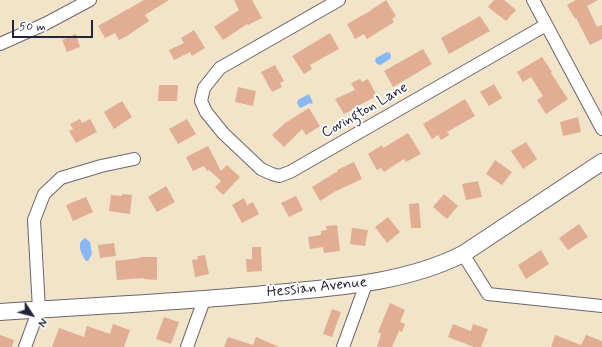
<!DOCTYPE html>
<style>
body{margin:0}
#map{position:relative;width:602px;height:347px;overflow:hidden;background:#f2e4c9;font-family:Mynerve,sans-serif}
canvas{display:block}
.north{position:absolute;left:12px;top:295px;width:40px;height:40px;-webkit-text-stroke:3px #fff;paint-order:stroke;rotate:126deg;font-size:11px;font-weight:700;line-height:16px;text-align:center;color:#22223b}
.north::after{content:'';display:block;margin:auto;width:14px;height:18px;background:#22223b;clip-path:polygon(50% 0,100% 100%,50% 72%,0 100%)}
.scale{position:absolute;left:12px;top:20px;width:81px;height:18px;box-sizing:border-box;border:2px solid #22223b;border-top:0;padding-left:5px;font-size:12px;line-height:14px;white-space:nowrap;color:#22223b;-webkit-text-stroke:3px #fff;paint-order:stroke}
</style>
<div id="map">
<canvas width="602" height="347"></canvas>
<div class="north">N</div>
<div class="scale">50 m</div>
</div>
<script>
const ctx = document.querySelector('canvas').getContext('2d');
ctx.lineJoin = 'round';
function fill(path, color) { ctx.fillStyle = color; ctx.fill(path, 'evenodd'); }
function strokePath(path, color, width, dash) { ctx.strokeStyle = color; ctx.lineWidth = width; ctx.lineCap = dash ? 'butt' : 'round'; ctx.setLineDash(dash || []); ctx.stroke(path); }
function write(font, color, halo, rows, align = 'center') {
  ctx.font = font + ' Mynerve,sans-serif'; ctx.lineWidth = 4; ctx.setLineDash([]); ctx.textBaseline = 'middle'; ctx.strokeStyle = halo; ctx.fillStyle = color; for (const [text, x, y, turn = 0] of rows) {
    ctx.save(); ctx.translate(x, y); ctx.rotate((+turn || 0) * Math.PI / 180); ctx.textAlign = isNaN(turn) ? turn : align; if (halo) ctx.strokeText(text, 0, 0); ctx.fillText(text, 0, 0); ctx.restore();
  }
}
const water = new Path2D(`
 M 387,52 L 390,53 L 391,56 L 390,59 L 380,65 L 377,64 L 375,61 L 376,58 Z
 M 309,94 L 313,103 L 311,104 L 310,103 L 301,108 L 299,107 L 297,103 L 298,100 Z
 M 85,238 L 90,242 L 92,254 L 88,261 L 86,261 C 82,255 75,243 85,238 Z`);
const building = new Path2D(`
 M 144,0 L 169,0 L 145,15 L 149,21 L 127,36 L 119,40 L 115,33 L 105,38 L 98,26 Z
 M 234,0 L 252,0 L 262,18 L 248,25 L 247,24 L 223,40 L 214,27 L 239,10 Z
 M 386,0 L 396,16 L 392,19 L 394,22 L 367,39 L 364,34 L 355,39 L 347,24 L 372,10 L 371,10 Z
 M 494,0 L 504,0 L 516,10 L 506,21 L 488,7 Z
 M 576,0 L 598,0 L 587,6 L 597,27 L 602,25 L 602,39 L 590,45 L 576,18 L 575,19 L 567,5 Z
 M 480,16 L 490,31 L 449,54 L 441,38 Z
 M 194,30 L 205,48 L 192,56 L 190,52 L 174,60 L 169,50 L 184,43 L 181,38 Z
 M 330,33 L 339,49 L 310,65 L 312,69 L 304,74 L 292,56 Z
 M 76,34 L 80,47 L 67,52 L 62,40 Z
 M 423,49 L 432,64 L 393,87 L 384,71 Z
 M 542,57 L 552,72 L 551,73 L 568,99 L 546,114 L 537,100 L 543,96 L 531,77 L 523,82 L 517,72 Z
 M 275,65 L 284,81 L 280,83 L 282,87 L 272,92 L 261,72 Z
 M 360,79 L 362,82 L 368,79 L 377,96 L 352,109 L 352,110 L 344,114 L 335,99 L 355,90 L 351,83 Z
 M 494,84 L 502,98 L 489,106 L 480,92 Z
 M 159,85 L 178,85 L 177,101 L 158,101 Z
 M 238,87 L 256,91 L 253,106 L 235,102 Z
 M 465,99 L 475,116 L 447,132 L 449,135 L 441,140 L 438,135 L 432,139 L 423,124 Z
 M 122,101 L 132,117 L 114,129 L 104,112 Z
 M 309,108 L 320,126 L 306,135 L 302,129 L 284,147 L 272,135 L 285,123 Z
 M 578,117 L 581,132 L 563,136 L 560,122 Z
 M 80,119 L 82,123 L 90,119 L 97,132 L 76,143 L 69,131 L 73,129 L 70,124 Z
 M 187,119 L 196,134 L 178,144 L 169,129 Z
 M 408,133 L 421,154 L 406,162 L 404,159 L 384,172 L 381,168 L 377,170 L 368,154 L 382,145 L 383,148 Z
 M 526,142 L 537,159 L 523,169 L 511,151 Z
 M 208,146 L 221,171 L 227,165 L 240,177 L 223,195 L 215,187 L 221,181 L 209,170 L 207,171 L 204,166 L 193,171 L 186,157 Z
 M 495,160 L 512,172 L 502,185 L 486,174 Z
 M 354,162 L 362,179 L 334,192 L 320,201 L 312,187 L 338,171 L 337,170 Z
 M 478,181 L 482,197 L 466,200 L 462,184 Z
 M 166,186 L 175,202 L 157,212 L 148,197 Z
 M 122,194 L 132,195 L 130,214 L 109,211 L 111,195 L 122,196 Z
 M 444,194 L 458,206 L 447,219 L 433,207 Z
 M 296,196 L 303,210 L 289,217 L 281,203 Z
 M 86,197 L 93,212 L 73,221 L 66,205 Z
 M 244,198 L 247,205 L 253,202 L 259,214 L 242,223 L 232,205 Z
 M 419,203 L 421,228 L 411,228 L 409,204 Z
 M 388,217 L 400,232 L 387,243 L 375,227 Z
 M 579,224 L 588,237 L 568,250 L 559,238 Z
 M 337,225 L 340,251 L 324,253 L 323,247 L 310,249 L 308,237 L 321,235 L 321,231 L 327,230 L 326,226 Z
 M 352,228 L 368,230 L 365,246 L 350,244 Z
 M 114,243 L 116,256 L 100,258 L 98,245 Z
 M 252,247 L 261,247 L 262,271 L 247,272 L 246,259 L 252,259 Z
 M 541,250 L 549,264 L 526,279 L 518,265 Z
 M 205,255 L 209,274 L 195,277 L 192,260 L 198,259 L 197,256 Z
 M 140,257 L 157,257 L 157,280 L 144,279 L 144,278 L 117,280 L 115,261 L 140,258 Z
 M 390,303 L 405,310 L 400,322 L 405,324 L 402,332 L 399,331 L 392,347 L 377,347 L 381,334 L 378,332 Z
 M 332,309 L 341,312 L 332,337 L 323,334 Z
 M 164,317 L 179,322 L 171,344 L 156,339 Z
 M 113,324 L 130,330 L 124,347 L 52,347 L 59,328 L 84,337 L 87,326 L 110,334 Z
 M 453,324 L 471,331 L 473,324 L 488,329 L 481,347 L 474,347 L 448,337 Z
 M 0,335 L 14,340 L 12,347 L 0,347 Z
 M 555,335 L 581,345 L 586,335 L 602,341 L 602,347 L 551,347 Z
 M 228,337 L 253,345 L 256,337 L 279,347 L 224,347 Z`);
const minor = new Path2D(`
 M 339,0 L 220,68 L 204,88 L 201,101 L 206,112 L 223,133 L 261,169 L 272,174 L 279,176 L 290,172 L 546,25
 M 533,0 L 602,129
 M 0,44 L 45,24 L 90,0
 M 463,254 L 488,294 L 602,306
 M 25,347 L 39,309 L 34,220 L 44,194 L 61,178 L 101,166 L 134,159
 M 187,347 L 204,300
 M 343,347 L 366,284`);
const major = new Path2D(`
 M 0,312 C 92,306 183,302 275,293 C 339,287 405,283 463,254 L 602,162`);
const streetNames = [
 ["Covington Lane",365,111,-30],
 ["Hessian Avenue",317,288,-6]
];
fill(water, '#87b8f3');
fill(building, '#e1ad93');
strokePath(minor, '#6b666d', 14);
strokePath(major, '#6b666d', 18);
strokePath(minor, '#fff', 12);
strokePath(major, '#fff', 16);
write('15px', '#22223b', '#fff', streetNames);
</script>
